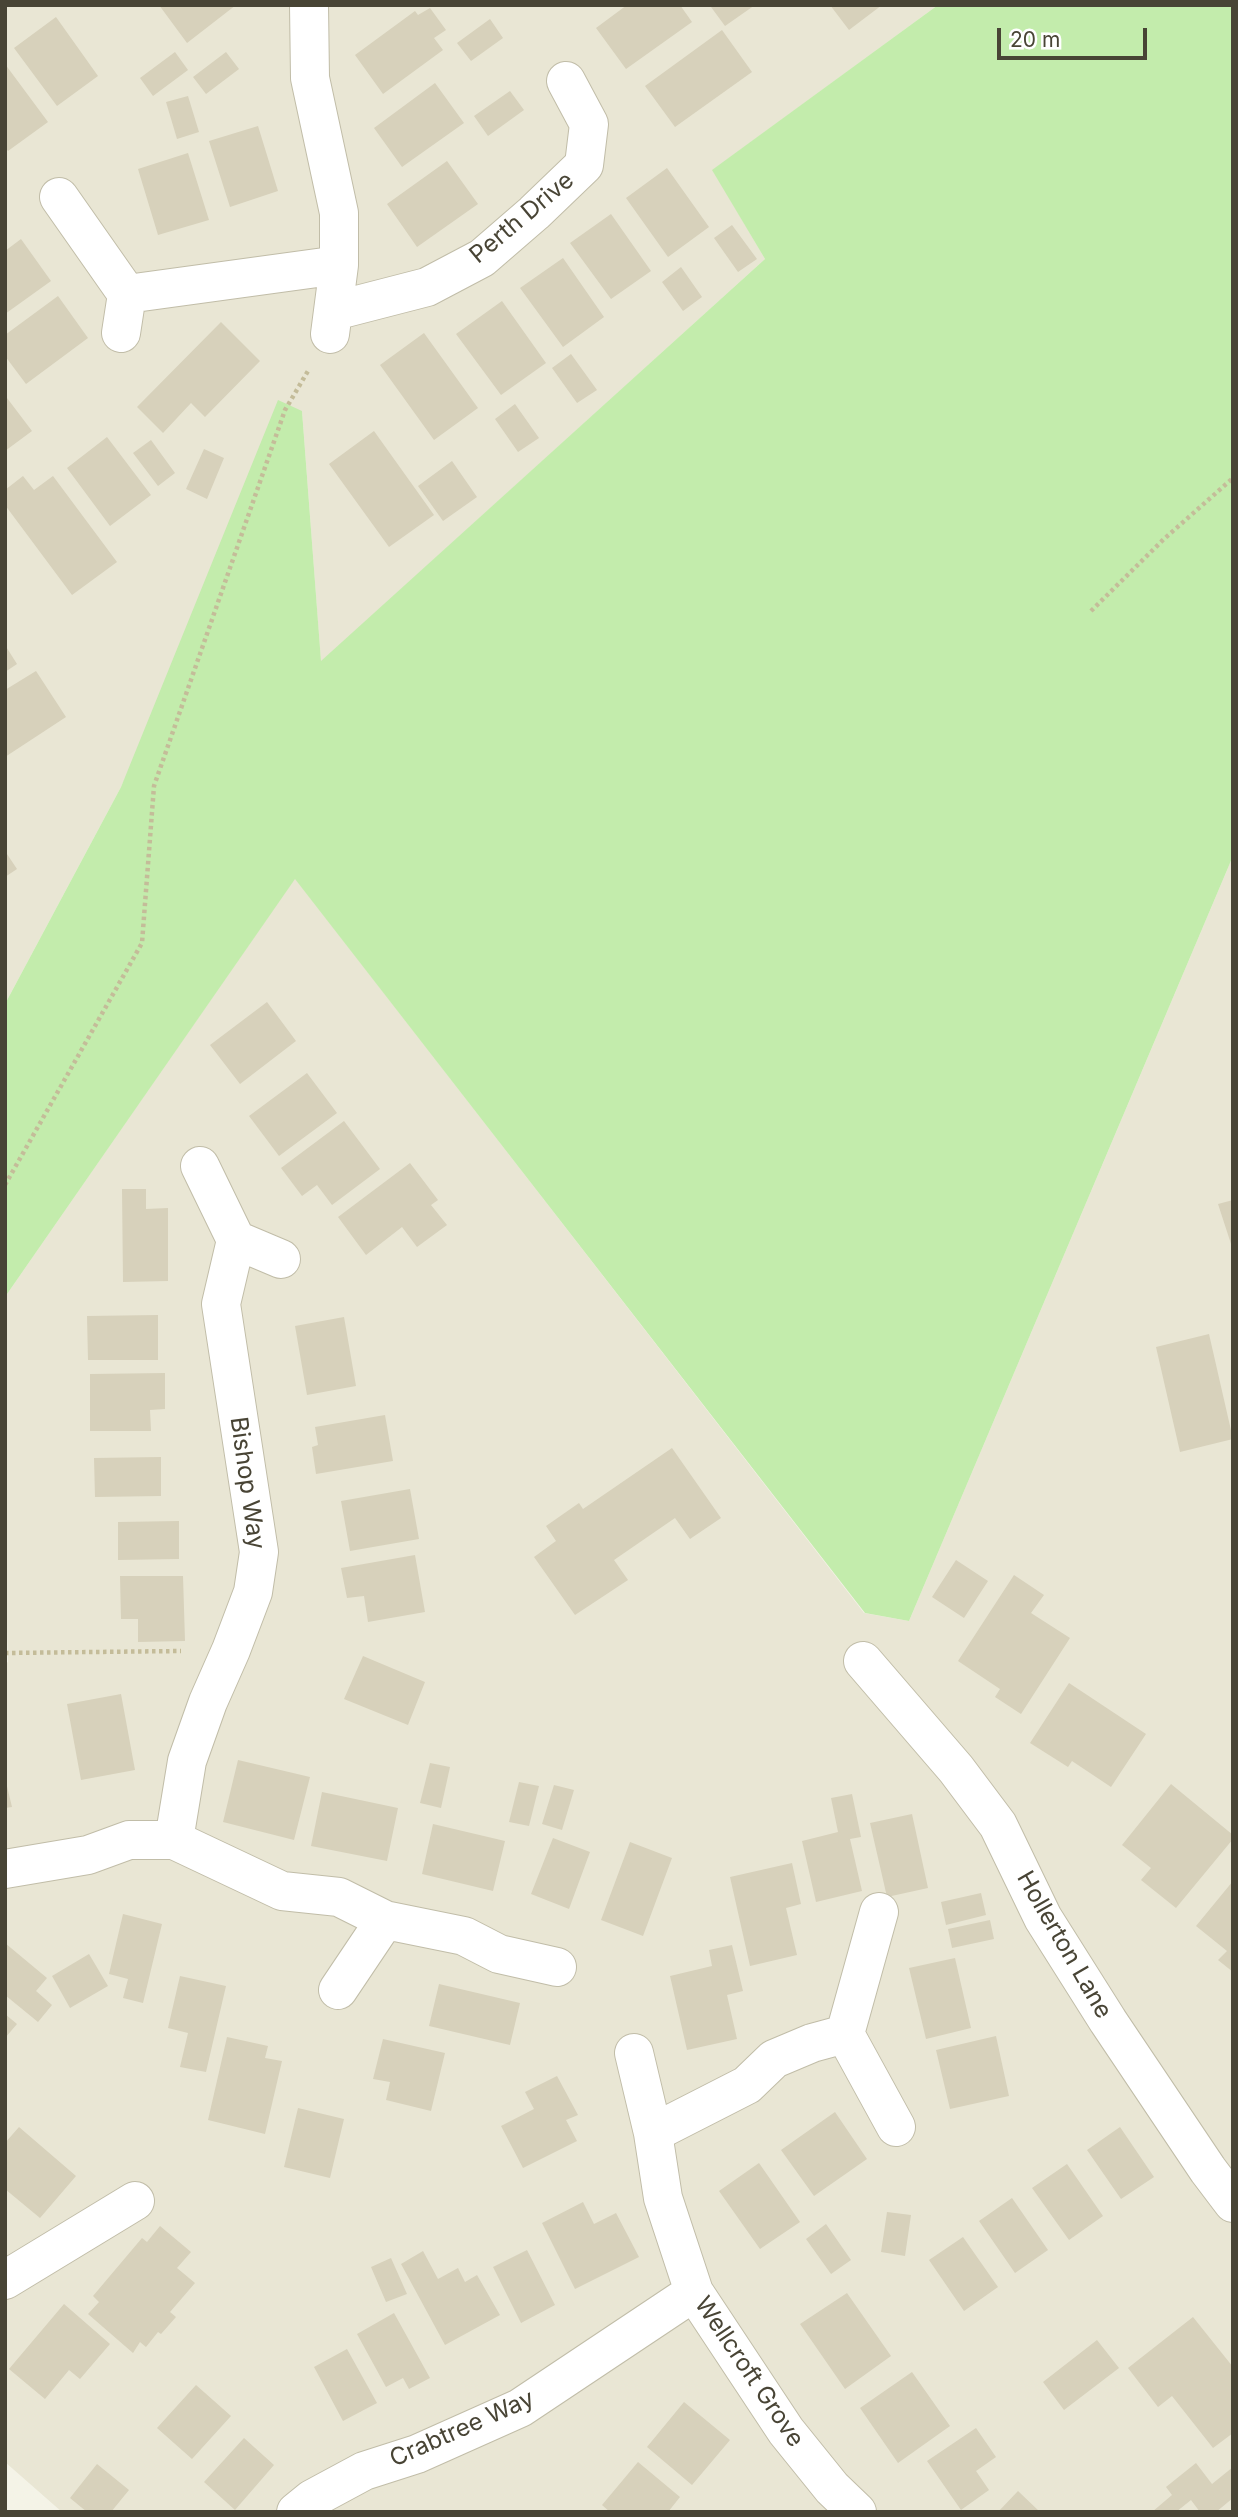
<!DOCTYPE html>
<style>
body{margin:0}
#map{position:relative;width:1238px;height:2517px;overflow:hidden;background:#f4f3e7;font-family:Inter,sans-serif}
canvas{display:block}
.frame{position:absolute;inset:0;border:7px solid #484435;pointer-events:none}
.scale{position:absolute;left:997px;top:28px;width:150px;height:32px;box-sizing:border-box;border:4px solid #484435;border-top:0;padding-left:9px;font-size:21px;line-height:24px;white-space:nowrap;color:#484435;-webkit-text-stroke:5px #fff;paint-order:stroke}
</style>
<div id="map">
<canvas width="1238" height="2517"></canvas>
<div class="frame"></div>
<div class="scale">20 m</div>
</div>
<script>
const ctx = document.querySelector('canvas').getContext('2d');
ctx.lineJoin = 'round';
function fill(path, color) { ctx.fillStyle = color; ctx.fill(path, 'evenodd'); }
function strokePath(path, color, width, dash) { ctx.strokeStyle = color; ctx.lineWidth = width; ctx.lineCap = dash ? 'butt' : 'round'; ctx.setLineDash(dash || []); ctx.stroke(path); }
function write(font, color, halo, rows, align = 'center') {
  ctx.font = font + ' Inter,sans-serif'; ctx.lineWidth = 7; ctx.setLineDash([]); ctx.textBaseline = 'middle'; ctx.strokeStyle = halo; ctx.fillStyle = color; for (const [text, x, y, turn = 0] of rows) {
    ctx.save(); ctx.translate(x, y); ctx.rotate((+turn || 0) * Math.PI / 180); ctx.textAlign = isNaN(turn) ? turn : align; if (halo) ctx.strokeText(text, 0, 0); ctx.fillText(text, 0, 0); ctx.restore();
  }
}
const residential = new Path2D(`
 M 5,5 L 938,5 L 713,170 L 765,259 L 321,662 L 302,411 L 121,787 L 5,1004 Z
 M 1233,856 L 1233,2512 L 62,2512 L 5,2462 L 5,1664 L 8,1662 L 5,1570 L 5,1297 L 295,878 L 864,1613 L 909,1621 Z`);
const green = new Path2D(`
 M 938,5 L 1233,5 L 1233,856 L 909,1621 L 865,1613 L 295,879 L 5,1297 L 5,1004 L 121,787 L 278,400 L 302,411 L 321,661 L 765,259 L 712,170 Z`);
const building = new Path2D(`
 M 159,5 L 236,5 L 187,43 Z
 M 627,5 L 680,5 L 692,22 L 626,69 L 596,28 Z
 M 714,5 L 755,5 L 725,26 L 711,7 Z
 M 830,5 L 882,5 L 849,30 Z
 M 430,8 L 446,30 L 434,38 L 443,50 L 383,94 L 355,55 L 415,11 L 418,15 Z
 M 56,17 L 98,76 L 57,106 L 14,48 Z
 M 490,19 L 503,38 L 471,61 L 457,43 Z
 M 722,30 L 752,72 L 675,127 L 645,86 Z
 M 175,52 L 188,70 L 153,96 L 140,78 Z
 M 226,52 L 239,69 L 206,94 L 193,77 Z
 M 5,64 L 48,122 L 8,151 L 5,147 Z
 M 435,83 L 464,123 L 402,167 L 374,128 Z
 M 510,91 L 524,110 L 488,136 L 474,116 Z
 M 188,96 L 199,132 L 177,139 L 166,102 Z
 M 258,126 L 278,191 L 230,207 L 209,141 Z
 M 188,153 L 209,220 L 158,235 L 138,169 Z
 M 447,161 L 478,204 L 417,247 L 387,204 Z
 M 667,168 L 709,227 L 668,257 L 626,198 Z
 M 611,214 L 651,271 L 611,299 L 570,243 Z
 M 732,225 L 757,259 L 738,272 L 714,238 Z
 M 21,239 L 51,281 L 5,314 L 5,251 Z
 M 563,258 L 604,317 L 563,347 L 520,288 Z
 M 681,267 L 702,297 L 683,311 L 662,282 Z
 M 58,296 L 88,338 L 26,384 L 5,356 L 5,335 Z
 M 502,301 L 546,363 L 501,395 L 456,334 Z
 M 221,322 L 260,361 L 205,417 L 191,403 L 163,433 L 137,407 Z
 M 424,333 L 478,408 L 434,440 L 380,365 Z
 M 571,354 L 597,390 L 577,403 L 552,368 Z
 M 7,398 L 32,431 L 5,451 L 5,399 Z
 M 515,404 L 539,438 L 518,452 L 495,419 Z
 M 374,431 L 434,515 L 389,547 L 329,464 Z
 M 107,437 L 151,495 L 110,526 L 67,468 Z
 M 151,440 L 175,473 L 158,486 L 133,453 Z
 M 204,449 L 224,458 L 207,499 L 186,489 Z
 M 452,461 L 477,497 L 443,521 L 418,486 Z
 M 23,476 L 34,490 L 53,476 L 117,562 L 72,595 L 5,505 L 5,490 Z
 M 5,645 L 17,664 L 5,672 Z
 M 36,671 L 66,717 L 5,757 L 5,690 Z
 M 5,851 L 17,869 L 5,877 Z
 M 267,1002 L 296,1041 L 240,1084 L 210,1045 Z
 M 307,1073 L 337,1113 L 279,1156 L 249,1116 Z
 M 344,1121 L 380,1169 L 332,1205 L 317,1185 L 302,1196 L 281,1168 Z
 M 410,1163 L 438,1200 L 431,1205 L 447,1225 L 417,1247 L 402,1227 L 366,1255 L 338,1217 Z
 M 122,1189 L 146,1189 L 146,1209 L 168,1208 L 168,1281 L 123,1282 Z
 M 1233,1200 L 1233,1247 L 1232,1247 L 1218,1204 Z
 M 158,1315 L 158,1360 L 88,1360 L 87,1316 Z
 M 344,1317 L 356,1386 L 307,1395 L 295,1326 Z
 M 1209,1334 L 1233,1439 L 1180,1452 L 1156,1347 Z
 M 165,1373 L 165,1409 L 150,1410 L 151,1431 L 90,1431 L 90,1374 Z
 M 385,1415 L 393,1461 L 316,1474 L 312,1447 L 318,1445 L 315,1427 Z
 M 672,1448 L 721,1518 L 690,1539 L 675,1518 L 614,1560 L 628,1580 L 575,1615 L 534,1557 L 556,1541 L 546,1526 L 579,1503 L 583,1509 Z
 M 161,1457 L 161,1496 L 95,1497 L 94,1458 Z
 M 410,1489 L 419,1539 L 350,1551 L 341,1501 Z
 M 179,1521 L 179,1559 L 118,1560 L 118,1522 Z
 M 415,1555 L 425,1612 L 368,1622 L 364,1596 L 347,1598 L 341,1568 Z
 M 956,1560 L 988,1581 L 964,1618 L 932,1597 Z
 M 1014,1575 L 1044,1595 L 1031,1613 L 1070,1638 L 1021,1714 L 995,1697 L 1000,1689 L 958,1661 Z
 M 120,1576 L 183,1576 L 185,1641 L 138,1642 L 138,1619 L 121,1619 Z
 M 363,1656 L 425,1682 L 408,1725 L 344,1699 Z
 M 1069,1683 L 1146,1734 L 1111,1787 L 1072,1761 L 1068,1767 L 1030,1743 Z
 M 121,1694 L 135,1770 L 81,1780 L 67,1704 Z
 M 238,1760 L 310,1777 L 294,1840 L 223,1822 Z
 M 430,1763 L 450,1767 L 441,1808 L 420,1803 Z
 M 5,1778 L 12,1807 L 5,1808 Z
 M 519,1782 L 539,1786 L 529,1826 L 509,1822 Z
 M 1171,1784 L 1233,1835 L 1233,1839 L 1176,1908 L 1141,1880 L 1151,1868 L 1122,1845 Z
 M 554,1785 L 574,1790 L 562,1830 L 542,1824 Z
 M 322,1792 L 398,1808 L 387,1861 L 311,1846 Z
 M 852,1794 L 861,1837 L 850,1839 L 862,1891 L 816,1902 L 802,1841 L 838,1832 L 831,1798 Z
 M 912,1814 L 928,1888 L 887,1897 L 870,1823 Z
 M 433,1824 L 505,1841 L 493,1891 L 422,1874 Z
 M 553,1838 L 590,1852 L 569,1909 L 531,1894 Z
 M 630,1842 L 672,1858 L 643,1936 L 601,1920 Z
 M 792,1863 L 801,1904 L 786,1908 L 797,1955 L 750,1966 L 730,1877 Z
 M 1233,1881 L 1233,1972 L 1218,1960 L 1227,1951 L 1196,1926 Z
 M 981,1893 L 986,1915 L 946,1925 L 941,1902 Z
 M 123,1914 L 162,1924 L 143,2003 L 123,1998 L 128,1979 L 109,1974 Z
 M 990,1920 L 994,1939 L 952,1948 L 948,1929 Z
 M 5,1943 L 47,1978 L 36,1991 L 52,2005 L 38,2022 L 5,1995 Z
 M 732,1945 L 743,1991 L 727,1995 L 737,2039 L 687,2050 L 670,1976 L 712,1966 L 709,1950 Z
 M 89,1954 L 108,1986 L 70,2008 L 52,1976 Z
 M 955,1958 L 971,2028 L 926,2039 L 909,1968 Z
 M 180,1976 L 226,1986 L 206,2072 L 180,2067 L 188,2033 L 168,2028 Z
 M 439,1984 L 520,2003 L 510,2045 L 429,2026 Z
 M 5,2014 L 17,2024 L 5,2038 Z
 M 996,2036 L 1009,2096 L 950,2109 L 936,2050 Z
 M 227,2037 L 268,2046 L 265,2058 L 282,2061 L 265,2134 L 208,2120 Z
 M 383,2039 L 445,2053 L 431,2111 L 386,2100 L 390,2082 L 373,2079 Z
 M 557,2076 L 578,2115 L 566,2120 L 577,2141 L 523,2168 L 501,2126 L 534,2109 L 525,2092 Z
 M 298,2108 L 344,2119 L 330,2178 L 284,2167 Z
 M 835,2112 L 867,2159 L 814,2196 L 781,2150 Z
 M 19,2127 L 76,2176 L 40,2218 L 5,2189 L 5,2143 Z
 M 1120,2127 L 1154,2177 L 1121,2199 L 1087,2150 Z
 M 759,2163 L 800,2222 L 760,2249 L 719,2191 Z
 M 1067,2164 L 1103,2216 L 1069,2240 L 1032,2188 Z
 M 1012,2198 L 1048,2250 L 1015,2273 L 979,2221 Z
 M 583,2202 L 594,2224 L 616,2213 L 639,2257 L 575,2289 L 542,2223 Z
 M 887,2212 L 911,2215 L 905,2256 L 881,2252 Z
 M 826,2224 L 851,2260 L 831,2274 L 806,2239 Z
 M 160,2226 L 191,2252 L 177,2268 L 195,2283 L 170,2312 L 176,2317 L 161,2334 L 158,2332 L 146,2347 L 140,2342 L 133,2353 L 88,2314 L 99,2302 L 93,2296 L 142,2238 L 147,2242 Z
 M 963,2237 L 998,2287 L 964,2311 L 929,2260 Z
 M 527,2250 L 555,2305 L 521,2323 L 493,2267 Z
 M 423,2251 L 438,2279 L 458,2268 L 465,2282 L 477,2275 L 500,2315 L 445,2345 L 401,2264 Z
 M 391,2258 L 407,2294 L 386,2302 L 371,2267 Z
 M 847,2293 L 891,2356 L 845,2389 L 800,2324 Z
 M 64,2304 L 110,2344 L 80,2379 L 69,2370 L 45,2399 L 9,2369 Z
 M 394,2313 L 430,2378 L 409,2389 L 403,2378 L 386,2387 L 357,2334 Z
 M 1193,2317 L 1233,2367 L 1233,2433 L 1213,2448 L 1172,2396 L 1158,2407 L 1128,2368 Z
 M 1097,2340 L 1119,2368 L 1064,2410 L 1043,2382 Z
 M 347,2349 L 377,2403 L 343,2421 L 314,2367 Z
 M 912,2372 L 950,2426 L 898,2463 L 860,2408 Z
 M 196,2385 L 231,2416 L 192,2459 L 157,2428 Z
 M 684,2402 L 730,2440 L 692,2485 L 647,2447 Z
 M 976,2428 L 996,2457 L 976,2471 L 989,2490 L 961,2510 L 927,2461 Z
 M 244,2438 L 274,2465 L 235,2510 L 204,2482 Z
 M 638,2462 L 680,2497 L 668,2512 L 610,2512 L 602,2505 Z
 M 1196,2463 L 1212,2484 L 1233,2467 L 1233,2498 L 1216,2512 L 1200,2512 L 1191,2500 L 1176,2512 L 1152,2512 L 1172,2495 L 1166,2487 Z
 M 97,2464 L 129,2490 L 111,2512 L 87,2512 L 70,2498 Z
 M 1018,2491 L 1040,2512 L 998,2512 Z`);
const path = new Path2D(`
 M 1091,611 L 1164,539 L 1233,478
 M 5,1185 L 142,943 L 154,786 L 285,410 L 308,371
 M 5,1653 L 181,1651`);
const minor = new Path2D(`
 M 309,5 L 310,78 L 339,213 L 339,265 L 330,334
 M 59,197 L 127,294 L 121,333
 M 127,294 L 339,265
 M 334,311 L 427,287 L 482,258 L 534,213 L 584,165 L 589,124 L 566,81
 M 236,1240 L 281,1259
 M 863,1661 L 956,1769 L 998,1825 L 1043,1918 L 1108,2021 L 1208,2170 L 1233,2203
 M 174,1840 L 187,1761 L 208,1702 L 231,1650 L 253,1592 L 259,1552 L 221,1304 L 236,1240 L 200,1166
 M 5,1869 L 88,1855 L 129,1840 L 174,1840 L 282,1891 L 339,1897 L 385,1920 L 464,1936 L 499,1954 L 557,1967
 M 879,1912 L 845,2034 L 896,2127
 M 338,1990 L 385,1920
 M 634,2053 L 653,2133 L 663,2198 L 694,2292 L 786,2431 L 832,2488 L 857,2512
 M 653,2133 L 747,2085 L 774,2059 L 812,2043 L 845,2034
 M 5,2280 L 135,2201
 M 296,2512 L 312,2499 L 364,2471 L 417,2454 L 520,2408 L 694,2292`);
const streetNames = [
 ["Perth Drive",522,218,-40],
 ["Bishop Way",247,1483,82],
 ["Hollerton Lane",1064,1945,60],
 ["Wellcroft Grove",749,2372,56],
 ["Crabtree Way",462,2429,-24]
];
fill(residential, '#e9e6d4');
fill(green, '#c3ecac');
fill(building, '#d7d1bb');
strokePath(minor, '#c1bda8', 40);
strokePath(path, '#c4bc99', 4.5, [3.5, 3.5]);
strokePath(minor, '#fff', 38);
write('24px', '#484435', '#fff', streetNames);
</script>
